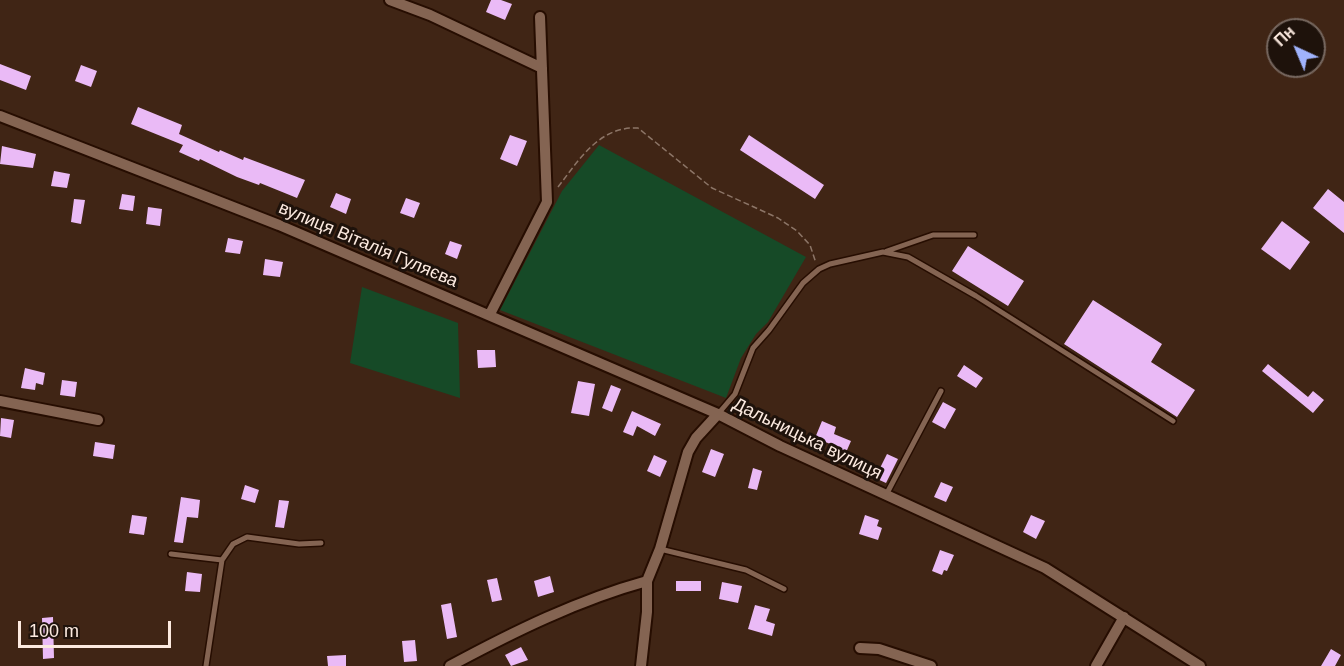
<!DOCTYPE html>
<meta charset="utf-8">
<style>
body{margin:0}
#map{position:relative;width:1344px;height:666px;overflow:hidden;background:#402515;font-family:Arial,sans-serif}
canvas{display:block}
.north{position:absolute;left:1266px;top:18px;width:60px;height:60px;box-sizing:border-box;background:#1e120b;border:2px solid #776860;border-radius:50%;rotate:316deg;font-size:16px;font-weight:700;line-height:24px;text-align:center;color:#fceae0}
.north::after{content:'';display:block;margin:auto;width:21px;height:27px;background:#a0b3fd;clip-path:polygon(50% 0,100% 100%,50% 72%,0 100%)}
.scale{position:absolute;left:18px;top:621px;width:153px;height:27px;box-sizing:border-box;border:3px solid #fceae0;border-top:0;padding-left:8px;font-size:18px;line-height:21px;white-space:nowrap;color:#fceae0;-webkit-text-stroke:4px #1e120b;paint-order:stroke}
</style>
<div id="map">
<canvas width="1344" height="666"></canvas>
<div class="north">Пн</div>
<div class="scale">100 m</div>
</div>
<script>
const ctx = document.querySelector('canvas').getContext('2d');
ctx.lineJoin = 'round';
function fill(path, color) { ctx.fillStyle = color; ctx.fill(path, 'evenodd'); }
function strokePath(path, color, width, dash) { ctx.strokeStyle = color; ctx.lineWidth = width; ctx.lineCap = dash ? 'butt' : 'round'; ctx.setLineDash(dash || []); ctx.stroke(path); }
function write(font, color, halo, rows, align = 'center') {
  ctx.font = font + ' Arial,sans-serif'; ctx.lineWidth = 6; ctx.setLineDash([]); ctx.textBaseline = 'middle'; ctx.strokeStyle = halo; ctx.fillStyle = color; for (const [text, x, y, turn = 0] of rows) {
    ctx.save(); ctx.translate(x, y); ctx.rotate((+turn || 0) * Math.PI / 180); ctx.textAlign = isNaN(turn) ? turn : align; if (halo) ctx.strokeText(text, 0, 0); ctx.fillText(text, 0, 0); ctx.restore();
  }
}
const green = new Path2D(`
 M 599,145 L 806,257 L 768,322 L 756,334 L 741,358 L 726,398 L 500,310 L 562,191 Z
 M 362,287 L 458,323 L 460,398 L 350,363 Z`);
const building = new Path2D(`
 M 491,0 L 501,0 L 512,4 L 505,20 L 486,12 Z
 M 0,64 L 31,76 L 26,90 L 0,80 Z
 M 81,65 L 97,71 L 91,87 L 75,81 Z
 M 138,107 L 182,125 L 179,134 L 219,152 L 220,150 L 243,160 L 244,157 L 305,180 L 297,198 L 260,183 L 259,185 L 237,177 L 200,159 L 199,161 L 179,152 L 183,145 L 131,124 Z
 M 510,135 L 527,141 L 517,166 L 500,159 Z
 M 749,135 L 824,185 L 815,199 L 740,150 Z
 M 2,146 L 36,154 L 33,168 L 0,164 Z
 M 54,171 L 70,174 L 67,188 L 51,186 Z
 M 1328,189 L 1344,202 L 1344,233 L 1313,208 Z
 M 336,193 L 351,199 L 346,214 L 330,207 Z
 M 122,194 L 135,196 L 133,211 L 119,209 Z
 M 406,198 L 420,203 L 414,218 L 400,213 Z
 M 74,199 L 85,200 L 81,224 L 71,222 Z
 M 148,207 L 162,209 L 160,226 L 146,224 Z
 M 1282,221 L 1310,242 L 1290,270 L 1261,249 Z
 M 228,238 L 243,241 L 240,254 L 225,252 Z
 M 450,241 L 462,245 L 457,259 L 445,254 Z
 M 968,246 L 1024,281 L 1008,306 L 952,271 Z
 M 265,259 L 283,262 L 280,277 L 263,275 Z
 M 1093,300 L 1162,344 L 1151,362 L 1195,390 L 1177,417 L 1064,344 Z
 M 477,350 L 495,350 L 496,367 L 478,368 Z
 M 1268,364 L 1308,397 L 1313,391 L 1324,400 L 1313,413 L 1262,371 Z
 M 964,365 L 983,378 L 976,388 L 957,376 Z
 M 25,368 L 45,373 L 43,385 L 36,383 L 35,390 L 21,388 Z
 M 62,380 L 77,382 L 75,397 L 60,395 Z
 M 578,381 L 595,384 L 589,416 L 571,413 Z
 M 611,385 L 621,389 L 612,412 L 602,408 Z
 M 943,402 L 956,409 L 945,429 L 932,422 Z
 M 632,411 L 661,424 L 655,436 L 637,426 L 633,436 L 623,432 Z
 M 1,418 L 14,420 L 11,438 L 0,436 Z
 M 822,421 L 836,427 L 834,434 L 851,441 L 844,457 L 830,452 L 833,445 L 815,438 Z
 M 95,442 L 115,445 L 113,459 L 93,456 Z
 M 711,449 L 724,454 L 715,477 L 702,472 Z
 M 887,454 L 898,459 L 886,483 L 875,478 Z
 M 654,455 L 667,461 L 660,477 L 647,471 Z
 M 753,468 L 762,471 L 757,490 L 748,488 Z
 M 941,482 L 953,487 L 946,502 L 934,497 Z
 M 245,485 L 259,490 L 255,503 L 241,499 Z
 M 181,497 L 200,500 L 198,518 L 187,517 L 183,543 L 174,542 Z
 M 279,500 L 289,501 L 284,528 L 275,527 Z
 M 132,515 L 147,517 L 144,535 L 129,533 Z
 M 865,515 L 879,520 L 877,526 L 882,528 L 878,540 L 859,534 Z
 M 1031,515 L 1045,521 L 1036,539 L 1023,532 Z
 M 940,550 L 954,555 L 947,571 L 944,570 L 942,575 L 932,571 Z
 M 187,572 L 202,574 L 200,592 L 185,591 Z
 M 550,576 L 554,592 L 538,597 L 534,581 Z
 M 497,578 L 502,600 L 492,602 L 487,580 Z
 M 676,581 L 701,581 L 701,591 L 676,591 Z
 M 722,582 L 742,586 L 738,603 L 719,599 Z
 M 451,603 L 457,637 L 447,639 L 441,605 Z
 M 755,605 L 770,609 L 766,621 L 775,624 L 772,636 L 748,629 Z
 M 53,617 L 54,658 L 43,659 L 42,618 Z
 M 415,640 L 417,661 L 404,662 L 402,641 Z
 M 521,647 L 528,660 L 511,666 L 505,655 Z
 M 1331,649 L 1341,655 L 1335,666 L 1321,666 Z
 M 346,655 L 346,666 L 328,666 L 327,656 Z`);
const path = new Path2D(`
 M 558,187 C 579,160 599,126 638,128 L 712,188 L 778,218 L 797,231 L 810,245 L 816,263`);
const service = new Path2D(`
 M 887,251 L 933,235 L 974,235
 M 718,414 L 735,394 L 753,348 L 769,330 L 803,283 L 819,269 L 830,264 L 883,252 L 908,257 L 976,296 L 1173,421
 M 886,495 L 941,391
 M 660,549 L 746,570 L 784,589
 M 171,554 L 222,560
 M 206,666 L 222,560 L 233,544 L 247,537 L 299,544 L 321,543`);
const minor = new Path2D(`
 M 390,0 L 430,15 L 542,68
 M 0,116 L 279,225 L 718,414
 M 490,314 L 547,202 L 540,17
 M 0,401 L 98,420
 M 860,648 L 879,649 L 931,666
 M 450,666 C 513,632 578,600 647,581 L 660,549 L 688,452 L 696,438 L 718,414 L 780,446 L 1045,568 L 1200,666
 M 641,666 L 647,612 L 647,581
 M 1096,666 L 1124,617`);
const streetNames = [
 ["вулиця Віталія Гуляєва",368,245,23],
 ["Дальницька вулиця",807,439,26]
];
fill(green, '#164a27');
fill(building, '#eabaf6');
strokePath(service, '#260d01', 8);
strokePath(minor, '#260d01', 14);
strokePath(path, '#8c7567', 1.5, [6, 3]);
strokePath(service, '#846452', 5);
strokePath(minor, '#846452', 10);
write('18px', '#fceae0', '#1e120b', streetNames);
</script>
